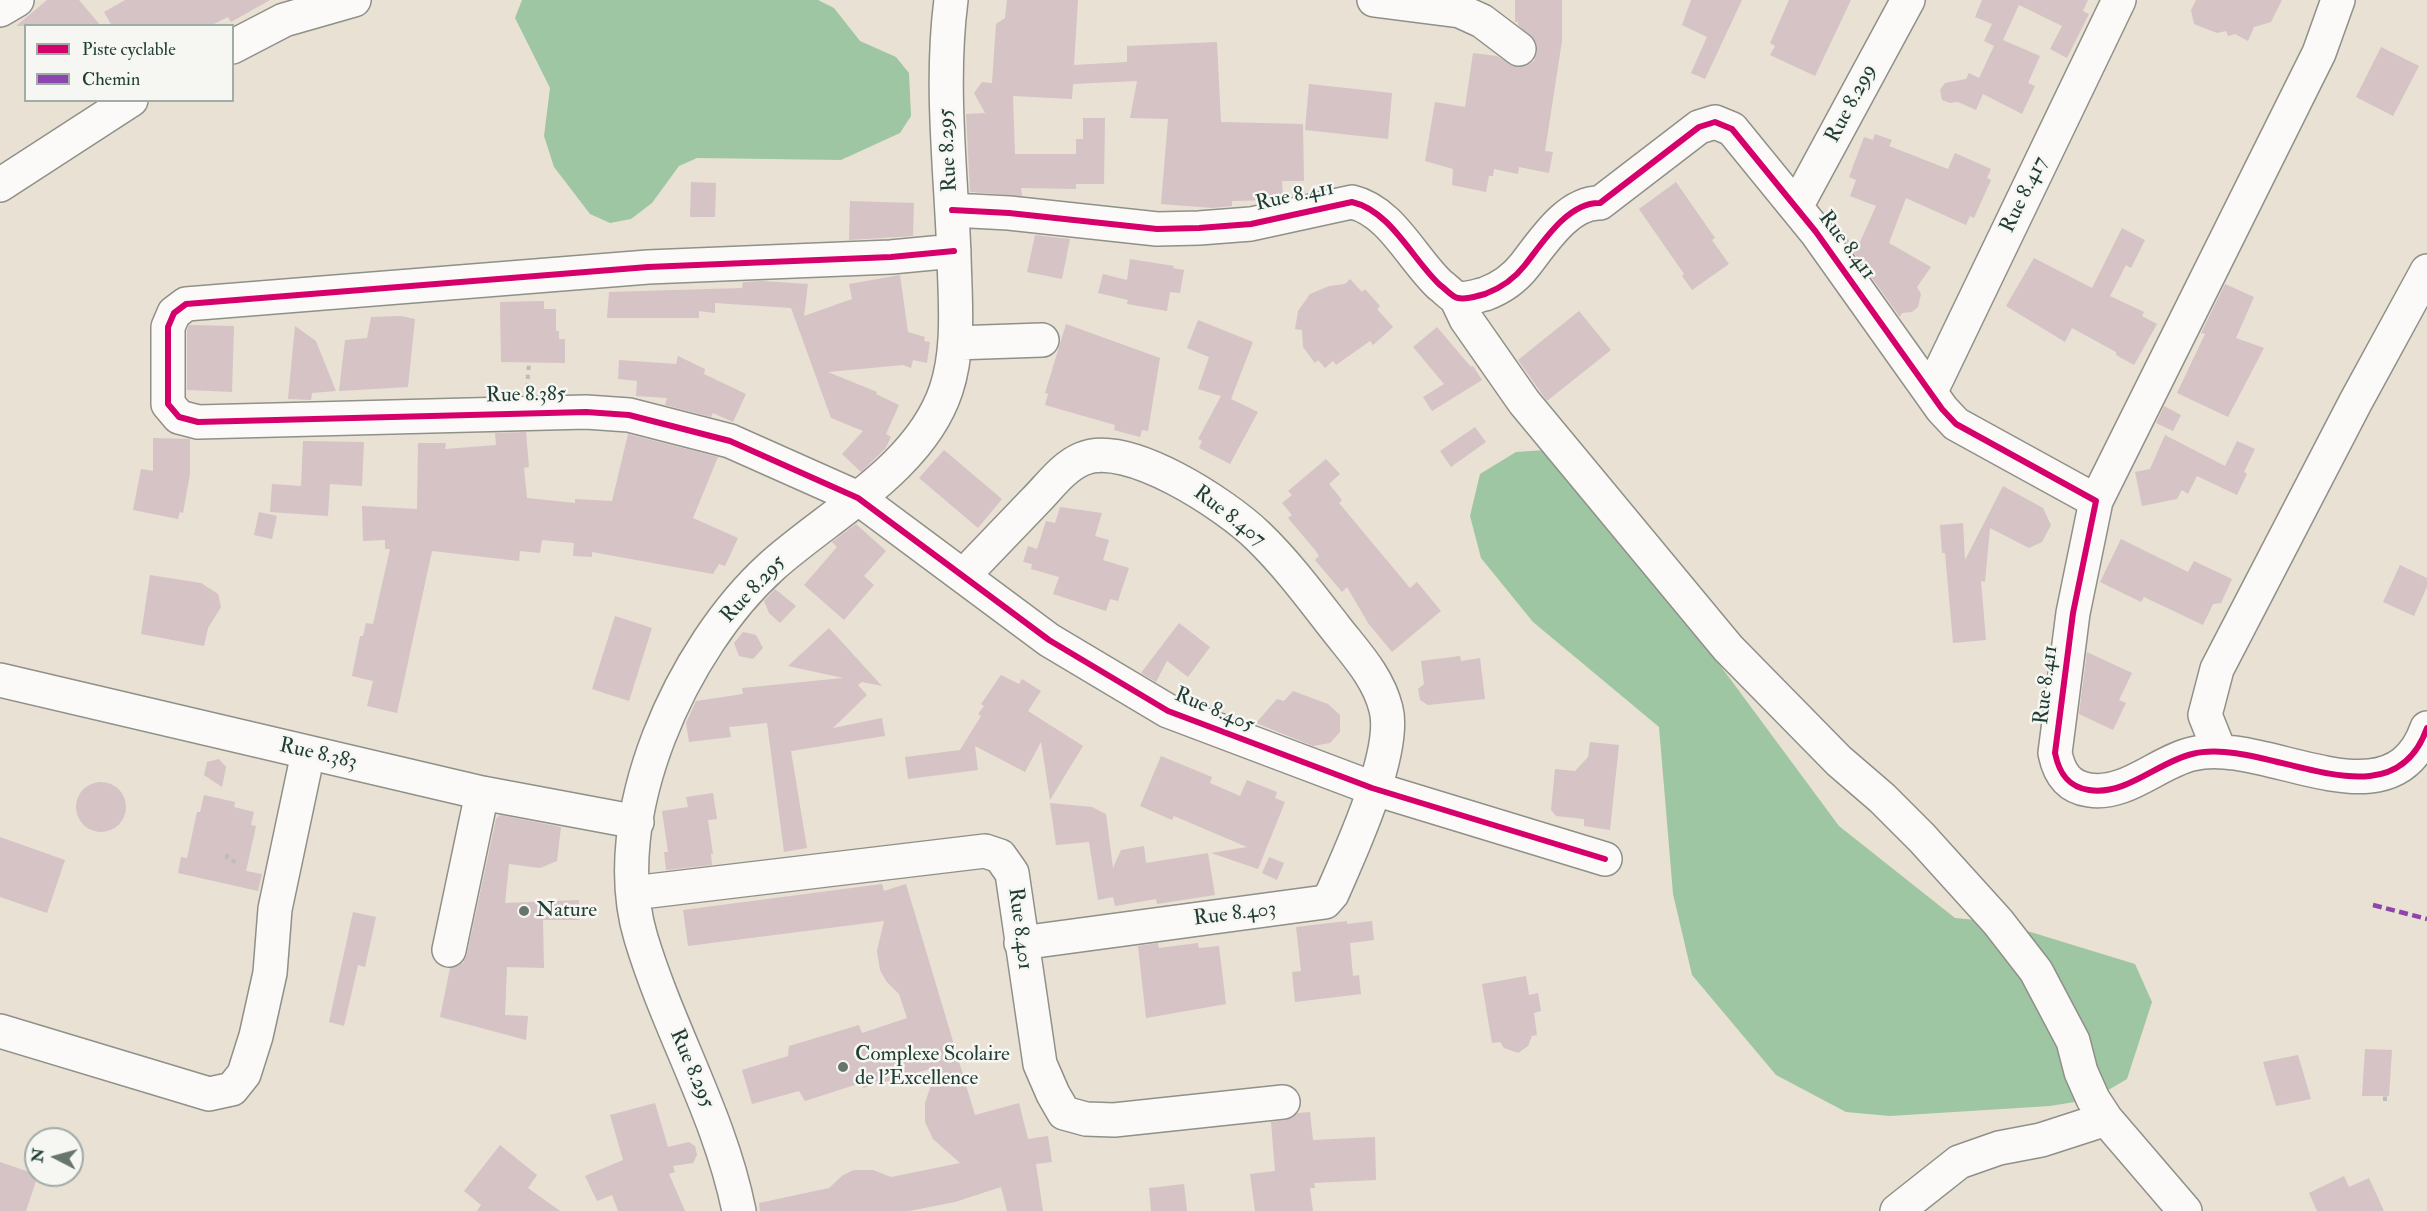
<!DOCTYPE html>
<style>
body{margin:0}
#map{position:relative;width:2427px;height:1211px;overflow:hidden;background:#e9e1d4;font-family:"IM FELL Double Pica",serif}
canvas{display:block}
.legend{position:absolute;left:24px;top:24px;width:210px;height:78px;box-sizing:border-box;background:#f6f6f2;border:2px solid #a0aca6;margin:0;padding:8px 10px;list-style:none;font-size:18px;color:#1f3d34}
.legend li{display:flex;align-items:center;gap:12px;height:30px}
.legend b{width:30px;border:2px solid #a0aca6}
.north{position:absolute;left:24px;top:1127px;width:60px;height:60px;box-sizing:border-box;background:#f6f6f2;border:2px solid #a0aca6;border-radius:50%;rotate:276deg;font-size:16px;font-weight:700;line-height:24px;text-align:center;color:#1f3d34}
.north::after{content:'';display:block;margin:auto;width:21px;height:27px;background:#66766c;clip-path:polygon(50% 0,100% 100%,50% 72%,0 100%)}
</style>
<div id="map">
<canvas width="2427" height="1211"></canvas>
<ul class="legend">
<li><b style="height:8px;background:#d6006c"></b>Piste cyclable</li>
<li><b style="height:8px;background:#8e44ad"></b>Chemin</li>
</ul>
<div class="north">N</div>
</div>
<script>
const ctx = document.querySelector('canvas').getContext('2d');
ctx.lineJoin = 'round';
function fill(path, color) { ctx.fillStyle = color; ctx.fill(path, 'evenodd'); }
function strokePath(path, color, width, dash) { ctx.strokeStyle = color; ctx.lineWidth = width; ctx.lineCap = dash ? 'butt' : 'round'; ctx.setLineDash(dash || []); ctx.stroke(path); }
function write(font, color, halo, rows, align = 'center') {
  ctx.font = font + ' "IM FELL Double Pica",serif'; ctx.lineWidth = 5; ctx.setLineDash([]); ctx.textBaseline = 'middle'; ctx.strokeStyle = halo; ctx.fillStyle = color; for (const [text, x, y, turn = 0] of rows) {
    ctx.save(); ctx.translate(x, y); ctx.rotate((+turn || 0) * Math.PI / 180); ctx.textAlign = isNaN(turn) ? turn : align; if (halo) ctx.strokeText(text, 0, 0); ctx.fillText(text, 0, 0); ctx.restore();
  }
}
const forest = new Path2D(`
 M 522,0 L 818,0 L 834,8 L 860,41 L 896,57 L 909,73 L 911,116 L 900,133 L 841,160 L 697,158 L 679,166 L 652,203 L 631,219 L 610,223 L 590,214 L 554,167 L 544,136 L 550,88 L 515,18 Z
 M 1560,449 L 1839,826 L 1955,918 L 1998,922 L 2135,964 L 2152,1002 L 2127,1079 L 2093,1099 L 2050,1106 L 1890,1116 L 1846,1112 L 1776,1075 L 1692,975 L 1673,894 L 1659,727 L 1533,622 L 1481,558 L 1470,516 L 1480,474 L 1516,452 Z`);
const building = new Path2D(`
 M 47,0 L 79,0 L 101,26 L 16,26 Z
 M 125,0 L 270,0 L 231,22 L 228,17 L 210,26 L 112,26 L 104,12 Z
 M 1007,0 L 1078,0 L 1074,65 L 1127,62 L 1127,46 L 1217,42 L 1221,122 L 1303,124 L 1304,181 L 1282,181 L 1283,198 L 1275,200 L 1232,201 L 1232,206 L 1212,208 L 1161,204 L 1168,119 L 1130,118 L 1137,81 L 1073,84 L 1072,99 L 1013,96 L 1015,154 L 1076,154 L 1076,139 L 1083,139 L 1083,118 L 1105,118 L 1104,184 L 1076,184 L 1076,189 L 1021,188 L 1022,196 L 970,192 L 966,114 L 985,113 L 974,93 L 982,82 L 992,83 L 996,24 L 1005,18 Z
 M 1515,0 L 1562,0 L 1562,41 L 1545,151 L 1553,152 L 1549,173 L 1519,167 L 1518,174 L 1494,169 L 1493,176 L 1489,176 L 1486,192 L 1452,185 L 1453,169 L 1425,161 L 1435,102 L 1465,107 L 1473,53 L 1497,56 L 1516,67 L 1526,66 L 1534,61 L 1537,52 L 1536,42 L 1518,25 L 1518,22 L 1515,22 Z
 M 1691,0 L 1742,0 L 1705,79 L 1691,73 L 1707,37 L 1682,25 Z
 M 1789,0 L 1851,0 L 1815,76 L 1770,55 L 1775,46 L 1770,43 Z
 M 1982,0 L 2088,0 L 2083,11 L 2089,14 L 2067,58 L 2050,49 L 2062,26 L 2019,5 L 2003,40 L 2040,56 L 2028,83 L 2035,86 L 2022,114 L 1983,94 L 1976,110 L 1958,102 L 1950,103 L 1942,100 L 1940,90 L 1945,83 L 1966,79 L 1969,73 L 1979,78 L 1994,46 L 1984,41 L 1992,24 L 1975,17 Z
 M 2196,0 L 2282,0 L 2271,22 L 2254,27 L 2248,41 L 2235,34 L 2228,36 L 2226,31 L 2217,33 L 2194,24 L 2191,10 Z
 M 2381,47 L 2419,66 L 2393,116 L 2356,97 Z
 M 1309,84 L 1392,93 L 1388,139 L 1305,130 Z
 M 1875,134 L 1892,140 L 1889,146 L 1948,169 L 1955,153 L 1991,169 L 1987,178 L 1991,180 L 1974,218 L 1970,216 L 1966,225 L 1906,198 L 1889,243 L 1931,267 L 1917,287 L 1921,294 L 1918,307 L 1912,312 L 1902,313 L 1900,317 L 1831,221 L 1835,219 L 1856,251 L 1876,206 L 1850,196 L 1856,180 L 1849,177 L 1864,137 L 1873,140 Z
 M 691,182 L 716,183 L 715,217 L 690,217 Z
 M 1676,182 L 1715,238 L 1712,240 L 1729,264 L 1692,290 L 1682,276 L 1684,274 L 1639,209 Z
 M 850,201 L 914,203 L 913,236 L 849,240 Z
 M 2122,228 L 2145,240 L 2131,268 L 2126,265 L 2110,296 L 2144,312 L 2142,316 L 2157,324 L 2134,365 L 2116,355 L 2116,352 L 2072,328 L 2065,342 L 2006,306 L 2034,258 L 2092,288 Z
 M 1035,235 L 1070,239 L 1062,279 L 1027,272 Z
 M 1130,259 L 1174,266 L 1173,268 L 1184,270 L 1180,293 L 1170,292 L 1167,311 L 1127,304 L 1128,300 L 1098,293 L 1103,274 L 1127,280 Z
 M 900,275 L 908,332 L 925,337 L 924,341 L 930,342 L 927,363 L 913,360 L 911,368 L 903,365 L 828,372 L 877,392 L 876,394 L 899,405 L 886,434 L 891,437 L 885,449 L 861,472 L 842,454 L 863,431 L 831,418 L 791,308 L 715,303 L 715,313 L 699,311 L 699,318 L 607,318 L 609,292 L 742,288 L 743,282 L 762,281 L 808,284 L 804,316 L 852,299 L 849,284 Z
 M 1350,279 L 1362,292 L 1365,289 L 1380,306 L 1377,309 L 1393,327 L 1373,345 L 1370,341 L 1336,365 L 1333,361 L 1325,368 L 1318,360 L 1315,363 L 1303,347 L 1302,330 L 1295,329 L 1298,311 L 1310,294 L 1329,286 L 1345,284 Z
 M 2225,284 L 2254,297 L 2236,338 L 2264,348 L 2228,417 L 2177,393 L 2205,334 L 2201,333 Z
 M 544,301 L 544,309 L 556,309 L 556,331 L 559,331 L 559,339 L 565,339 L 565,363 L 501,362 L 500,302 Z
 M 1579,311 L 1611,350 L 1547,401 L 1518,360 Z
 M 401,316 L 415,319 L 408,387 L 339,391 L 345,340 L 367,338 L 371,317 Z
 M 1198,320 L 1253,342 L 1231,399 L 1258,412 L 1230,464 L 1199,448 L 1202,441 L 1198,439 L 1221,396 L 1198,389 L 1209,357 L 1187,348 Z
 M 1066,324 L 1160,358 L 1148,431 L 1142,430 L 1140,437 L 1114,430 L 1115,425 L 1045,405 L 1048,394 L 1045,393 Z
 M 189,325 L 234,326 L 232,392 L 187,390 L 187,331 Z
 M 295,326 L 316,341 L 336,391 L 312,393 L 311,400 L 288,399 Z
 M 1437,327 L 1471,367 L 1473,366 L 1482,380 L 1432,411 L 1423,397 L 1444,384 L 1413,347 Z
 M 678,356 L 705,369 L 704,374 L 746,394 L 733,422 L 713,413 L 711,417 L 665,405 L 667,398 L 636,396 L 637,381 L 618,379 L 619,360 L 676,364 Z
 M 2164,406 L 2181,415 L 2173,431 L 2156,423 Z
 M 1475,427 L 1486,442 L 1451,467 L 1440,451 Z
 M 526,432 L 529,467 L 524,468 L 527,498 L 575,503 L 575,499 L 612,501 L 628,434 L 718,457 L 693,518 L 738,538 L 725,566 L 719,564 L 713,574 L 592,552 L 592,557 L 573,556 L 574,543 L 542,540 L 540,553 L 520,551 L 519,561 L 432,551 L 397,713 L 367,706 L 373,681 L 352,676 L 360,636 L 363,636 L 366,623 L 373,624 L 390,549 L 385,549 L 385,540 L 363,541 L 362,506 L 417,509 L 418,443 L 446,443 L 445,449 L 496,445 L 495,433 Z
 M 2165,435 L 2225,466 L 2237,441 L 2255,449 L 2244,472 L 2247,474 L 2237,495 L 2197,476 L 2188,494 L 2182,490 L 2177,499 L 2142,506 L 2135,472 L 2150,469 Z
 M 153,438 L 190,439 L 190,474 L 183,513 L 180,512 L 178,519 L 133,510 L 141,469 L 153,471 Z
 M 303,441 L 364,442 L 362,486 L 330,484 L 328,516 L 270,512 L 272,484 L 301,486 Z
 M 944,450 L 1002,499 L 978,528 L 919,478 Z
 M 1326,459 L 1340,474 L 1329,484 L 1342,500 L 1339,503 L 1410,588 L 1417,582 L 1441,611 L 1392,652 L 1368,623 L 1347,587 L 1342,592 L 1315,560 L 1319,556 L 1315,550 L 1288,518 L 1292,515 L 1282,503 L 1292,495 L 1288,491 Z
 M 2003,486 L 2043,508 L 2051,525 L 2042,542 L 2029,548 L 1990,528 L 1985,582 L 1981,581 L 1986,640 L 1953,643 L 1945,553 L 1942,553 L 1940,525 L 1963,523 L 1965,560 Z
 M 1060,507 L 1102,513 L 1095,536 L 1109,540 L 1103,560 L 1129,568 L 1118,601 L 1110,599 L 1106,611 L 1053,594 L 1059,577 L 1031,569 L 1032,564 L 1023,562 L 1028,546 L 1037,549 L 1046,521 L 1055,523 Z
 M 259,512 L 277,516 L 272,539 L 254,535 Z
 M 856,524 L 886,551 L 864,576 L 874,585 L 844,620 L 804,585 L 837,547 L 832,542 Z
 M 2121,539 L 2188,572 L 2194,561 L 2232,579 L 2221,603 L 2213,604 L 2203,625 L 2144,597 L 2141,602 L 2100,582 Z
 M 2400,565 L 2427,578 L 2427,587 L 2414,616 L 2383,602 Z
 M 150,575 L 201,583 L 218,594 L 221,607 L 208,628 L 204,646 L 141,634 Z
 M 775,589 L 796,606 L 780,623 L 769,613 L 764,601 Z
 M 615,616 L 652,628 L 629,701 L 592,689 Z
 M 1179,623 L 1210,647 L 1188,677 L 1167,661 L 1156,682 L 1141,673 Z
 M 829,628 L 882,686 L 862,682 L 858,685 L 867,695 L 833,728 L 882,718 L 885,736 L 791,751 L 807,848 L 784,852 L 767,723 L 729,727 L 731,737 L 689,742 L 686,723 L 696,701 L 743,694 L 742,688 L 843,678 L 788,666 Z
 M 743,632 L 756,635 L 763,648 L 753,659 L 739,656 L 734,643 Z
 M 2087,652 L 2132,673 L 2119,700 L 2126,703 L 2113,730 L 2079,714 Z
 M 1460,656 L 1461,661 L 1480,658 L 1485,699 L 1428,705 L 1420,700 L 1418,689 L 1424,684 L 1421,661 Z
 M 1001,675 L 1019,684 L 1022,679 L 1041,691 L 1028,711 L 1083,746 L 1050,800 L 1041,742 L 1025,772 L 975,746 L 978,770 L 908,779 L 905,757 L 960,750 L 981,716 L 978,714 L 984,706 L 981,704 Z
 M 1293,691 L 1328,704 L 1340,715 L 1340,732 L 1330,743 L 1313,746 L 1256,723 L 1277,699 L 1284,701 Z
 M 1590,742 L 1619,745 L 1610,830 L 1584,826 L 1584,819 L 1556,816 L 1551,810 L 1555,769 L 1575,771 L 1588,757 Z
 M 1161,756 L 1212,777 L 1210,783 L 1240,796 L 1247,780 L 1277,792 L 1275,798 L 1285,802 L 1258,869 L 1211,853 L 1247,847 L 1174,816 L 1172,820 L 1140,806 Z
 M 219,759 L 226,767 L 222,787 L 204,775 L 207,762 Z
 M76 807a25 25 0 1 1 50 0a25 25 0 1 1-50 0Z
 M 713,793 L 717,819 L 708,820 L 713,854 L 711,854 L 712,865 L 666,870 L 664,852 L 668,852 L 662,811 L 688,807 L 686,797 Z
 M 204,795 L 235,802 L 234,807 L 254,812 L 251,825 L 256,826 L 246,871 L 262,874 L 258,891 L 178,873 L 181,857 L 187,858 L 197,812 L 200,812 Z
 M 1050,803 L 1092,807 L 1106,814 L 1113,868 L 1121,850 L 1144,846 L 1146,863 L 1208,853 L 1215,895 L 1157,904 L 1156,899 L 1115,906 L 1113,897 L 1098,900 L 1089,842 L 1056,845 Z
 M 500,815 L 561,827 L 557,861 L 540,868 L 509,864 L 505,903 L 579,900 L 579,920 L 543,920 L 544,968 L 507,967 L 505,1015 L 528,1016 L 526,1040 L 440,1017 L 450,968 L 463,963 L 467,954 L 496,819 Z
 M 0,837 L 65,860 L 47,913 L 0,897 Z
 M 1269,857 L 1284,863 L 1277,880 L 1262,873 Z
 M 882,884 L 884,891 L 906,884 L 975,1115 L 1019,1103 L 1028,1139 L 1048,1136 L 1052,1162 L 1036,1164 L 1043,1211 L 1007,1211 L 1001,1187 L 955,1202 L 909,1211 L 760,1211 L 759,1203 L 829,1188 L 843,1175 L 854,1170 L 873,1170 L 891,1177 L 960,1163 L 933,1139 L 925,1122 L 925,1103 L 937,1067 L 863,1088 L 861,1083 L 805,1101 L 799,1091 L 752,1104 L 742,1070 L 788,1056 L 789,1046 L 859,1025 L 862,1033 L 907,1018 L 899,994 L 886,981 L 880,970 L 877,951 L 884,921 L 688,946 L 683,910 Z
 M 353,912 L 376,917 L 365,967 L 358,965 L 344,1026 L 329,1022 Z
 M 1347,921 L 1347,924 L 1372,921 L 1374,940 L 1350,943 L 1353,976 L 1359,975 L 1361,994 L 1295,1002 L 1292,972 L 1301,971 L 1296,927 Z
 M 1158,943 L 1159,948 L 1198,943 L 1199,948 L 1219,946 L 1226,1004 L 1146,1018 L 1138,946 Z
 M 1526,976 L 1529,995 L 1538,993 L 1541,1011 L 1534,1013 L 1537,1035 L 1532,1036 L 1528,1046 L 1518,1053 L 1504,1048 L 1500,1042 L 1492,1043 L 1482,984 Z
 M 2365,1049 L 2392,1050 L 2389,1096 L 2362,1096 Z
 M 2298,1055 L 2311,1099 L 2276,1106 L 2263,1062 Z
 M 655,1103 L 668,1147 L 689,1142 L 695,1146 L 697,1155 L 693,1163 L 673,1166 L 675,1172 L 669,1174 L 685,1211 L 618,1211 L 612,1195 L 597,1201 L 585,1176 L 623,1160 L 610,1115 Z
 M 1310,1112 L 1313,1140 L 1375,1137 L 1376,1180 L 1314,1183 L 1315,1188 L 1310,1188 L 1313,1211 L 1255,1211 L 1250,1174 L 1275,1171 L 1271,1122 L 1286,1120 L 1298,1113 Z
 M 500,1145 L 537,1175 L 528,1188 L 560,1211 L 477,1211 L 481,1205 L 464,1191 Z
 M 0,1162 L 38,1175 L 26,1211 L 0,1211 Z
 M 2344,1176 L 2349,1187 L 2369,1178 L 2384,1211 L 2317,1211 L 2309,1193 Z
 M 1184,1184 L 1187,1211 L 1151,1211 L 1149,1188 Z`);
const path = new Path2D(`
 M 527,388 L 529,362
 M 227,854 L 227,858 L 237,863
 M 2385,1101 L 2385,1096`);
const minor = new Path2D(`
 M 1374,0 L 1460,11 L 1482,21 L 1519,49
 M 0,10 L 17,0
 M 232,47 L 284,20 L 354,0
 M 0,185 L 131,100
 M 1796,207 L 1908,0
 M 952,210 L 1009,213 L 1157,229 L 1199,228 L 1251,224 L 1352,202 C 1391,211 1412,259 1440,285 C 1446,289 1452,297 1458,298 C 1467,300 1476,296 1485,294 C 1501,288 1515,278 1525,265 C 1543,242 1568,202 1600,203 L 1699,127 L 1715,122 L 1732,129 L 1816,232 L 1942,409 L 1956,424 L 2096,501 L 2073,613 L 2055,753 C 2059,773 2068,787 2089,790 C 2126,796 2158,762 2192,754 C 2264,735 2391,831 2427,728
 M 954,251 L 891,257 L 648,267 L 186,304 L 174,313 L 168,327 L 168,404 L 179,417 L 198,422 L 586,412 L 629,415 L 730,441 L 858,498 L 1049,640 L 1168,711 L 1372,788 L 1605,859
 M 1456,298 L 1466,319 L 1524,402 L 1728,648 L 1839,761 L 1882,798 L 1922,838 L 1998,922 L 2036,971 L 2073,1041 L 2081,1072 L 2093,1099 L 2106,1119 L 2185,1211
 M 955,343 L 1042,340
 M 1931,391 L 2119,0
 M 2096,501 L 2319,53 L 2338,0
 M 963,576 C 987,551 1011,526 1035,501 C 1049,487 1063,467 1082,459 C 1127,439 1226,505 1258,536 C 1286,563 1310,595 1334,626 C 1354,652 1378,676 1386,709 C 1397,752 1350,853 1332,894 L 1325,902 L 1021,943
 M 0,680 L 482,793 L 637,822
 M 2219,750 L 2205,715 L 2217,669 L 2355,403 L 2427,271
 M 633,893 L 985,851 L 1000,856 L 1012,873 L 1040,1064 L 1053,1094 L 1064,1113 L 1086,1119 L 1114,1120 L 1283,1102
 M 449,950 L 482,793
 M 0,1031 L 209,1094 L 232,1089 L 244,1074 L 256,1036 L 270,973 L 275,909 L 308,753
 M 739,1211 C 720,1116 669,1031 641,938 C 604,817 682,647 772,566 C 830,514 920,468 946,390 C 960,348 955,301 954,256 C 951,171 940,85 951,0
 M 1897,1211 L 1959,1162 L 1999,1148 L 2041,1140 L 2106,1119`);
const quiet = new Path2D(`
 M 2373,905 L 2427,919`);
const cycleway = new Path2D(`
 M 952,210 L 1009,213 L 1157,229 L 1199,228 L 1251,224 L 1352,202 C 1391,211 1412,259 1440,285 C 1446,289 1452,297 1458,298 C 1467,300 1476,296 1485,294 C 1501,288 1515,278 1525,265 C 1543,242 1568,202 1600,203 L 1699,127 L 1715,122 L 1732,129 L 1816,232 L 1942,409 L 1956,424 L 2096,501 L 2073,613 L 2055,753 C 2059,773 2068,787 2089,790 C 2126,796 2158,762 2192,754 C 2264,735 2391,831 2427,728
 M 954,251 L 891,257 L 648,267 L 186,304 L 174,313 L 168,327 L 168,404 L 179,417 L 198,422 L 586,412 L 629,415 L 730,441 L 858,498 L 1049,640 L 1168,711 L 1372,788 L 1605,859`);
const markers = [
 [524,911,6,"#66766c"],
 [843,1067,6,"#66766c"]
];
const streetNames = [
 ["Rue 8.299",1852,104,-62],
 ["Rue 8.295",949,150,-93],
 ["Rue 8.417",2025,195,-64],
 ["Rue 8.411",1295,197,-12],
 ["Rue 8.411",1846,246,53],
 ["Rue 8.385",526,396,-1],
 ["Rue 8.407",1229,517,38],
 ["Rue 8.295",754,590,-47],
 ["Rue 8.411",2047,685,-83],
 ["Rue 8.405",1214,711,23],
 ["Rue 8.383",318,755,13],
 ["Rue 8.403",1235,915,-7],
 ["Rue 8.401",1019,929,83],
 ["Rue 8.295",691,1069,67]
];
const poiNames = [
 ["Nature",536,911],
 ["Complexe Scolaire",855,1055],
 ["de l'Excellence",855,1079]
];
fill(forest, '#9fc6a2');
fill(building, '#d5c3c5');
strokePath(minor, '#8f9088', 36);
strokePath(path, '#bdbebb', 4, [4.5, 4.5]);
strokePath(minor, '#fcfaf9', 33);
strokePath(quiet, '#8e44ad', 4.5, [9, 4.5]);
strokePath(cycleway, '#d6006c', 6);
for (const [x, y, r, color] of markers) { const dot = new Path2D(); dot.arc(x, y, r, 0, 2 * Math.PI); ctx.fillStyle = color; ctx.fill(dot); strokePath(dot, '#f6f6f2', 2); }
write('21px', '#1f3d34', '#f6f6f2', streetNames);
write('21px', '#1f3d34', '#f6f6f2', poiNames, 'left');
</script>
